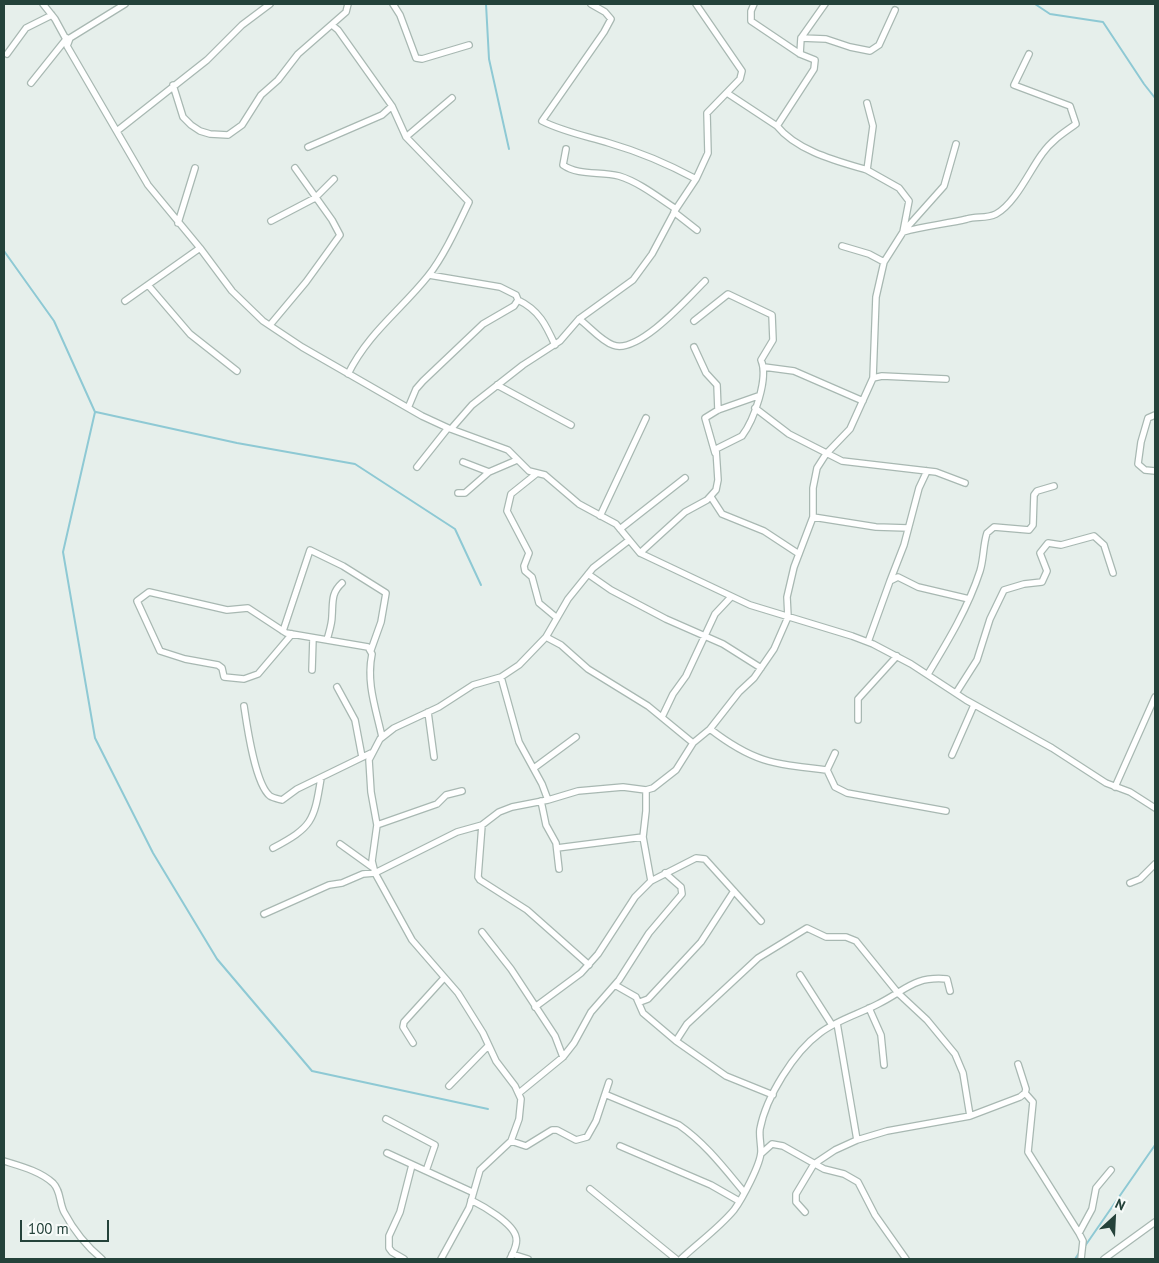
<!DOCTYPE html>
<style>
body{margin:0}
#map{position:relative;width:1159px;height:1263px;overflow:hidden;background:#e6efeb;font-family:"PT Sans",sans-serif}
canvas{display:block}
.frame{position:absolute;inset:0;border:5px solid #24423a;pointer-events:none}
.north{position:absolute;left:1089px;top:1193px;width:50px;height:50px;-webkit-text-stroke:4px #f7fbf9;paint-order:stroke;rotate:25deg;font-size:14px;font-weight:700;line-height:20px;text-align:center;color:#24423a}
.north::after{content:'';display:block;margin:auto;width:18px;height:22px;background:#24423a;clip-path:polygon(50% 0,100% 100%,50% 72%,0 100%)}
.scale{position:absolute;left:20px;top:1220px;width:89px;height:22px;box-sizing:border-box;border:2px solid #24423a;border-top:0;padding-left:6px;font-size:15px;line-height:18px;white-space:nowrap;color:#24423a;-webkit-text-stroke:4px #f7fbf9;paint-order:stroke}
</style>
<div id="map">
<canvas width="1159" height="1263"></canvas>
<div class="frame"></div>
<div class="north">N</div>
<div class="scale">100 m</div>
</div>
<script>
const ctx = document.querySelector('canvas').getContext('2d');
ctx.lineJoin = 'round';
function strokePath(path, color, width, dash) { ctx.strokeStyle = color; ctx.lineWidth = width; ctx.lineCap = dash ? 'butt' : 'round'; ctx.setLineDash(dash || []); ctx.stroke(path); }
const stream = new Path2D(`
 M 486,4 L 489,59 L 509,149
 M 1035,4 L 1050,14 L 1103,22 L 1144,84 L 1155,98
 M 4,251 L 54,321 L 95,412 L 63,552 L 95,738 L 153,853 L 217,959 L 312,1071 L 488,1109
 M 96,412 L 237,443 L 355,464 L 455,529 L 481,585
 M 1085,1246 L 1155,1145
 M 1075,1259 L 1079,1253`);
const street = new Path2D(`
 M 43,4 L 55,19 L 67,41
 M 125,4 L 70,38 L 67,46 L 148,185 L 200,248 L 232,291 L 263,321 L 302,347 L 422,416 L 448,428 L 508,450 L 529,471 L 545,475 L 579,504 L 616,524 L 640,553 L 750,605 L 852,636 L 873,644 L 911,664 L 966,700 L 1052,748 L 1106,783 L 1130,792 L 1155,808
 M 393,4 L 400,15 L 416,58 L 422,59 L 469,45
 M 332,25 L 338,30 L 392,106 L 406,137 L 469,202 C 458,225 444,256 428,276 C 401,310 368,333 348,374
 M 801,38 L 826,39 L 850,47 L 870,51 L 879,45 L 895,10
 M 7,54 L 26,28 L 52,15
 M 800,54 L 801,38 L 825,4
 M 31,83 L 67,38
 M 173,85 L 183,117 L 191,125 L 200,131 L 210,134 L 228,135 L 242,125 L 261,95 L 278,80 L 298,54 L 346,12 L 348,4
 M 727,93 L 777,126 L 814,69 L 815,60 L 800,54 L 751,21 L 751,11 L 754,4
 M 777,126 C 797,151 837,161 867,170
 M 117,131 L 207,60 L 242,25 L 270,4
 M 406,137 L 452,98
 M 956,144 L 944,186 L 903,232 C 924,226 946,224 967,219 C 977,216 986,219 996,214 C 1015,204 1030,170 1042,154 C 1051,141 1063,133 1076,124 L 1070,106 L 1014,85 L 1029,54
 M 308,147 L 382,115 L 392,106
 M 566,149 L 563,165 C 579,176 600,171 619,176 C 639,182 659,198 676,209
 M 696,179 L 708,153 L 707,113 L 740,79 L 742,71 L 696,4
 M 674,212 L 697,230
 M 271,221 L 315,198 L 334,179
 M 178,223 L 195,168
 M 842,246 L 869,254 L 884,262
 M 148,285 L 190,334 L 237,371
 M 518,300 C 539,310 546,325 555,345
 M 125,301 L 200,248
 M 579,319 C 589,326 601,341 613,345 C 638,355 689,297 705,281
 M 270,325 L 306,282 L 340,235 L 332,220 L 295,168
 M 694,347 L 706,373 L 717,385 L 718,410
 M 764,367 L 794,371 L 863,401
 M 873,378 L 882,376 L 946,379
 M 497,385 L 571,425
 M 408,408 L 416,389 L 423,381 L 483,324 L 514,306 L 518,300 L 516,295 L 500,287 L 429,275
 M 755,408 L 789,434 L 842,461 L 936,472 L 965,483
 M 1155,415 L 1148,418 L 1141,442 L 1138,464 L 1145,470 L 1155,471
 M 451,429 L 472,405 L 523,365 L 560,341 L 579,319 L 633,280 L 652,254 L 676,209 L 696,179 C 668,164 640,152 609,143 C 586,136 564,132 542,121 L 604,32 L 611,19 L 605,12 L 591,4
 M 715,453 L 705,418 L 718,410 L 758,396
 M 463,462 L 489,472 L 517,460
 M 417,467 L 448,428
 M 536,474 L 511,494 L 507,511 L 529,553 L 524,566 L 525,571 L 532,577 L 539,603 L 557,618
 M 458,493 L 465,493 L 489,472
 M 711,497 L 722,514 L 764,531 L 799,554
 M 600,516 L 646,418
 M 813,517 L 876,527 L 908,528
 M 620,529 L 685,478
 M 640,553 L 685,512 L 707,500 L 716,490 L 718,480 L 716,449 L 742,436 C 754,420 769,378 761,360 L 773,340 L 772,315 L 728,294 L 694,321
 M 588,574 L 611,590 L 666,619 L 723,644 L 761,668
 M 890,581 L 904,545 L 919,488 L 927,471
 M 283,631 L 310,550 L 343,566 L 386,593 L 381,622 L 371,650
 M 292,634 L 258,674 L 244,679 L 224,677 L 222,668 L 218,665 L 185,659 L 160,651 L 137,601 L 149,592 L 227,610 L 248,608 L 286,633 L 368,647 L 372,654 C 366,683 376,709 382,737
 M 546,637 L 561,645 L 588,669 L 648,706 L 693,743
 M 327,640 C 329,632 332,624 332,616 C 333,602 331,593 342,583
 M 868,642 L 890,581 L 898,577 L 918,587 L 969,599
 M 312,670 L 313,638
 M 928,674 C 948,641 968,608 980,571 C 984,558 983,545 987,533 L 994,527 L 1029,530 L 1033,525 L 1034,495 L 1037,491 L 1054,486
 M 501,677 L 519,742 L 542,784 L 548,800
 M 337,687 L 355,720 L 362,757
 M 956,693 L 977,660 L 990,619 L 1004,590 L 1024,584 L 1042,582 L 1047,571 L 1040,553 L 1048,543 L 1061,545 L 1094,536 L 1104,545 L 1113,573
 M 244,706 C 247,726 255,784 270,796 C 273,798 279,799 282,800 L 297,789 L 371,753
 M 428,712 L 434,757
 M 662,717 L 673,694 L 686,676 L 715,614 L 731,597
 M 858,720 L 858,699 L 897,656
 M 710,729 C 754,763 774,764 827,770 L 835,753
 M 952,755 L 974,705
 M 534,768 L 576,737
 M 827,770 L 835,787 L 847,793 L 946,811
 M 1115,787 L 1155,697
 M 646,790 L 646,811 L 643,837 L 651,881
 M 541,801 L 546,825 L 556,843 L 559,869
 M 377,825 L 437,804 L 446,795 L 462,791
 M 482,825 L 478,877 L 480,880 L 527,910 L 589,965
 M 340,844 L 372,867
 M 273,848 C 312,827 314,822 321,778
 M 557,848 L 643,837
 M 1130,883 L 1140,879 L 1155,864
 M 264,914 L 329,885 L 342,883 L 363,874 L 375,873 L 457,832 L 482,825 L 499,812 L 512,807 L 548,800 L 578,791 L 623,787 L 646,790 L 653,788 L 676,770 L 693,743 L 710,729 L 739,692 L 754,678 L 774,649 L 788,617 L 787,597 L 794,567 L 813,517 L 813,488 L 817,468 L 826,454 L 850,429 L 873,378 L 876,297 L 884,262 L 903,232 L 909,201 L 899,188 L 867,170 L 873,126 L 867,103
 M 482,932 L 511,969 L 555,1036 L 563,1057
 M 800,975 L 832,1025
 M 615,985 L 636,997 L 643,1013 L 676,1041
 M 640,1002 L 648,999 L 701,942 L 734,891
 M 535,1007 L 581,973 L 598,954 L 635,897 L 651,881 L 696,858 L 705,859 L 761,921
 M 869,1008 L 881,1035 L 884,1065
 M 837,1023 L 857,1140
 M 413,1043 L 403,1027 L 404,1022 L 444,978
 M 449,1086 L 488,1046
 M 519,1093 L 563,1057 L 574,1043 L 591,1012 L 619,980 L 649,933 L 682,894 L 681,887 L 665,873
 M 1025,1093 L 1033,1102 L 1028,1152 L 1079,1233 L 1092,1209 L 1096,1188 L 1111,1170
 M 607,1095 L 679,1125 C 705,1143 724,1168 744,1192
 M 773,1095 L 726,1076 L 676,1041 L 687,1024 L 758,958 L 807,928 L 826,937 L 846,937 L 856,941 L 898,993 L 927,1020 L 955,1054 L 963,1073 L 970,1116
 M 386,1119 L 435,1145 L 426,1171
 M 511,1141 L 526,1146 L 552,1130 L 557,1130 L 576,1140 L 587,1137 L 596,1121 L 609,1082
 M 620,1146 L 711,1185 L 739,1201
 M 387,1153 L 472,1192
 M 762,1153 L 772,1144 L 783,1146 L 824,1169 L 844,1174 L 858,1182 L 875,1215 L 906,1259
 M 4,1161 C 20,1166 40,1171 53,1183 C 61,1191 59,1202 64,1212 C 74,1231 85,1245 102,1259
 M 590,1189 L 676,1259
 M 471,1200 C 483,1206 513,1223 516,1237 C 518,1244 513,1253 510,1259
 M 805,1212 L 796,1202 L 796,1194 L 814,1164 L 835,1150 L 857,1140 L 887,1131 L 970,1116 L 1020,1097 L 1025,1093 L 1026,1089 L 1018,1064
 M 1079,1233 L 1083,1241 L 1081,1259
 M 512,1254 L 528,1259
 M 404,1259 L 392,1252 L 389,1248 L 389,1236 L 400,1212 L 412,1165
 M 441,1259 L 469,1208 L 480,1170 L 511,1141 L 519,1119 L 521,1099 L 515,1086 L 496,1061 L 483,1033 L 458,993 L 412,940 L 375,873 L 372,861 L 377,825 L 371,792 L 369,760 L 380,739 L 394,728 L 439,707 L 473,685 L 501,677 L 519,665 L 546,637 L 568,599 L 593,568 L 628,541
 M 681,1259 C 698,1243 719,1228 734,1210 C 742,1199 761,1164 761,1151 C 761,1144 759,1136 760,1129 C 766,1097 794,1052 820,1033 C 837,1020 859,1014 878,1004 C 906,990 914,976 947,979 L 950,991
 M 1104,1259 L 1155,1222`);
strokePath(stream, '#8ec9d4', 2);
strokePath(street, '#a8b8b2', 8);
strokePath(street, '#fff', 5.5);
</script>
